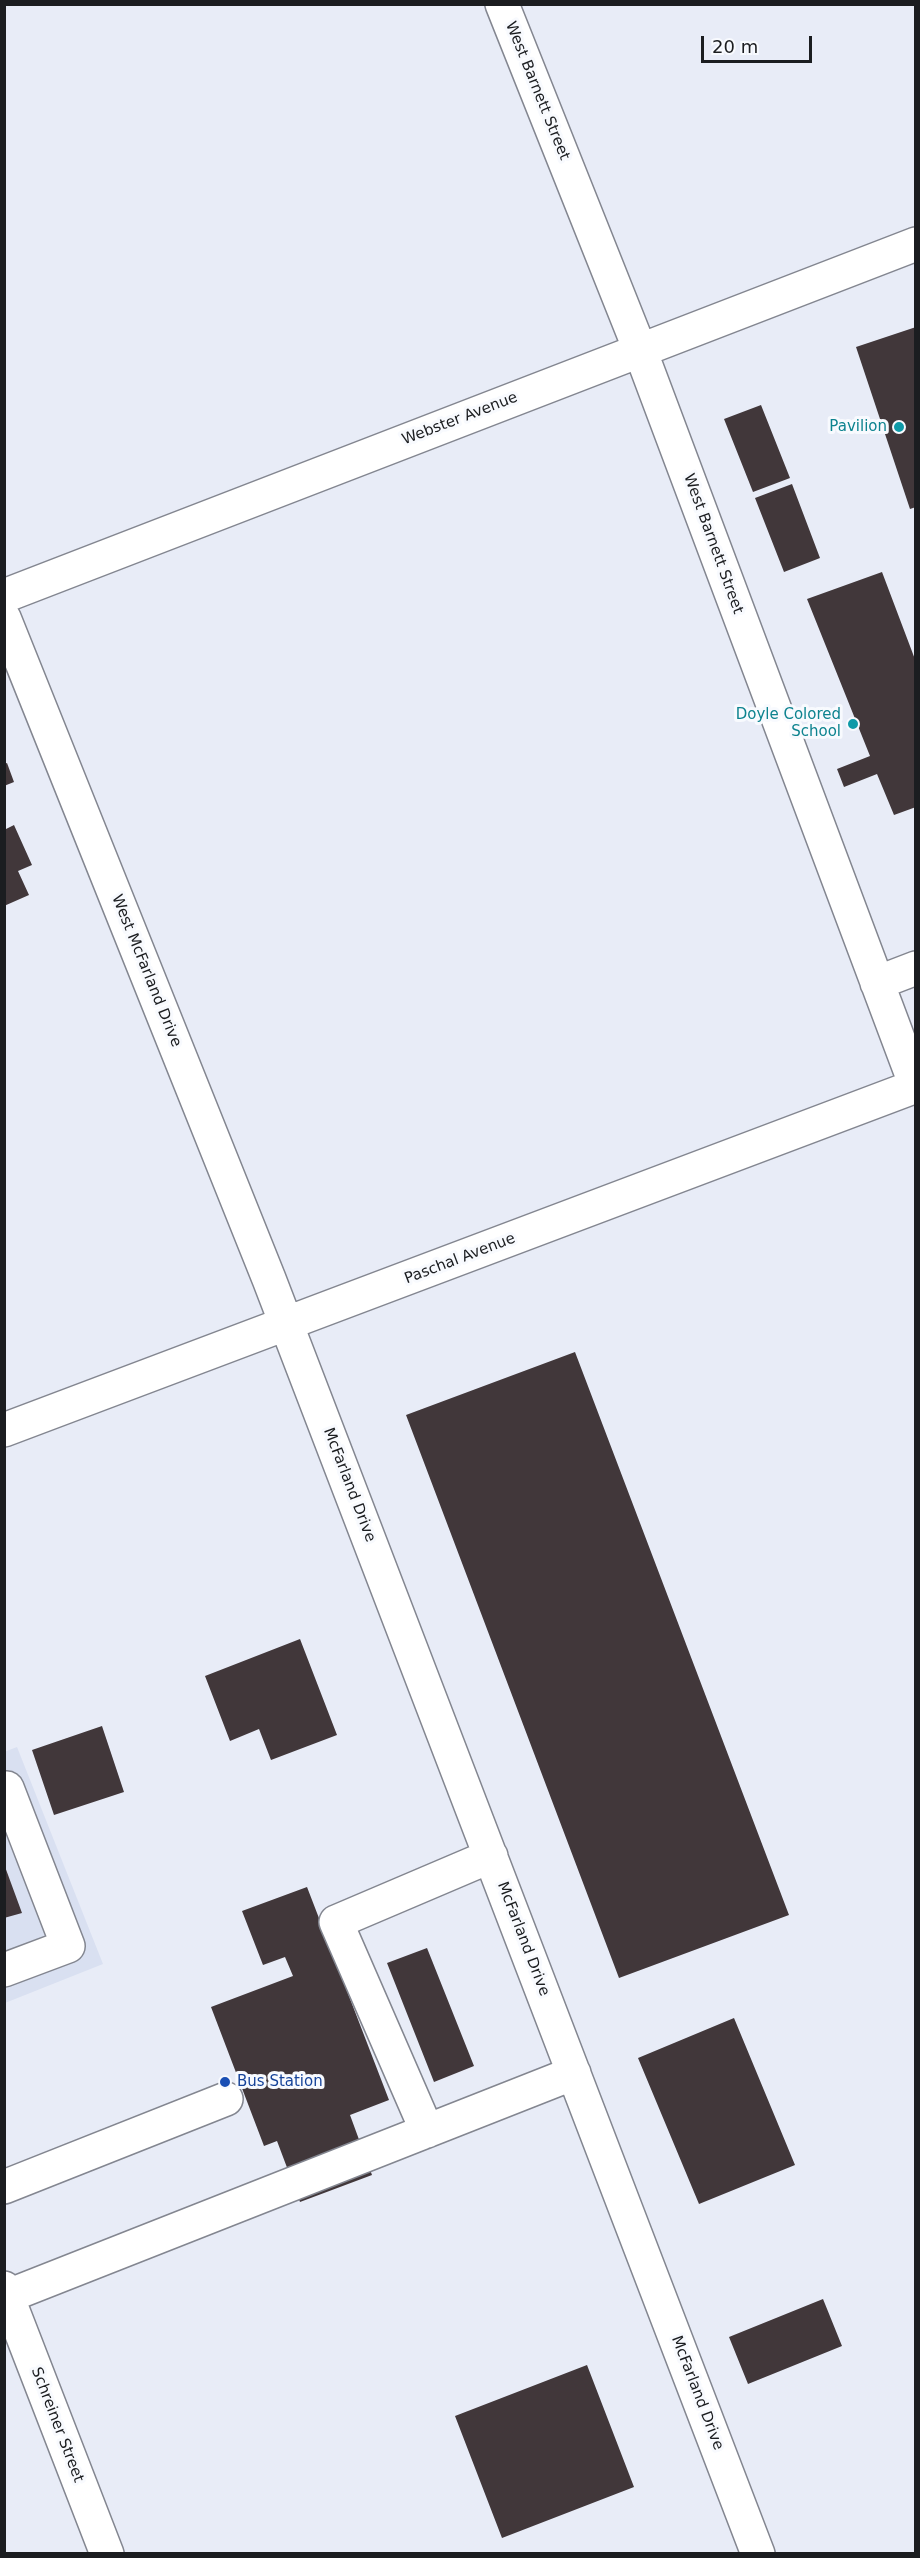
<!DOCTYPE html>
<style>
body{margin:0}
#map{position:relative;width:920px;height:2558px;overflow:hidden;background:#e8ecf7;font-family:"DejaVu Sans",sans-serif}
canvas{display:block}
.frame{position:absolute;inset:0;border:6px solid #1b1d20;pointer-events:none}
.scale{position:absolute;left:701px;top:36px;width:111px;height:27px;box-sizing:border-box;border:3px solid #1b1d20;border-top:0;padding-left:8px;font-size:18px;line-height:21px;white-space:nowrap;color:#1b1d20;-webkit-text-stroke:4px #f8fafe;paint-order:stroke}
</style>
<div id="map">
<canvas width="920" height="2558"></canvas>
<div class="frame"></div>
<div class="scale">20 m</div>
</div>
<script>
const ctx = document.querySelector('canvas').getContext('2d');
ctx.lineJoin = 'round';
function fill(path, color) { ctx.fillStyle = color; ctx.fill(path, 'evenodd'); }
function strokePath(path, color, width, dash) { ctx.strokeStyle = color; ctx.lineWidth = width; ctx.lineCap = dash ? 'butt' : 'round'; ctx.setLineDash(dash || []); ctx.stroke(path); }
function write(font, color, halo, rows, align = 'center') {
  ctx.font = font + ' "DejaVu Sans",sans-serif'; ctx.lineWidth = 6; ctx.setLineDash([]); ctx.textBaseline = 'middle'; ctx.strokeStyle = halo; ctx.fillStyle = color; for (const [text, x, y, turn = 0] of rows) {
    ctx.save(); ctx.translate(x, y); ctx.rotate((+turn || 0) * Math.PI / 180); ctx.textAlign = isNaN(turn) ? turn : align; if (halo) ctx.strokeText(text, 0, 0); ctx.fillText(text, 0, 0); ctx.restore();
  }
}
const built = new Path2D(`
 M 17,1747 L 103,1964 L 5,2003 L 4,1752 Z`);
const building = new Path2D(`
 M 916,327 L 916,507 L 910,509 L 856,347 Z
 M 761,405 L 790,478 L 753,492 L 724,419 Z
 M 792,484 L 820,558 L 784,572 L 755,498 Z
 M 882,572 L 916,662 L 916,807 L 894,815 L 877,774 L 844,787 L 837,769 L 870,756 L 807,599 Z
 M 7,763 L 14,782 L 4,786 L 4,764 Z
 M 14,825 L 32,865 L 18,871 L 29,895 L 4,906 L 4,830 Z
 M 575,1352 L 789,1915 L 619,1978 L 406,1415 Z
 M 300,1639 L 337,1735 L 271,1760 L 259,1729 L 230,1741 L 205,1676 Z
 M 102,1726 L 124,1792 L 54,1815 L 32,1750 Z
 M 4,1864 L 22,1913 L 4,1918 Z
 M 307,1887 L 389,2100 L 350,2115 L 372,2175 L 300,2202 L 277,2141 L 264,2146 L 211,2007 L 293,1976 L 285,1957 L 263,1965 L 242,1911 Z
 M 427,1948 L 474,2066 L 434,2082 L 387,1963 Z
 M 734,2018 L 795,2165 L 699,2204 L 638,2058 Z
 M 823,2299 L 842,2346 L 748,2384 L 729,2337 Z
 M 587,2365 L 634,2487 L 502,2538 L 455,2416 Z`);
const minor = new Path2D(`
 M 4,596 L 916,244
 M 4,618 L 269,1279 L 758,2554
 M 877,983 L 916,968
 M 4,1430 L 916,1086 L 640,350 L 502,4
 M 4,1788 L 7,1788 L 68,1946 L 4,1970
 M 427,2131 L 336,1922 L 491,1856
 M 4,2187 L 226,2099
 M 4,2288 L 107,2554
 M 8,2296 L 574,2073`);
const markers = [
 [899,427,6,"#0f9aa8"],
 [853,724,6,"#0f9aa8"],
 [225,2082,6,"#1a4fb4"]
];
const streetNames = [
 ["West Barnett Street",537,91,68],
 ["Webster Avenue",460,419,-21],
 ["West Barnett Street",713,544,70],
 ["West McFarland Drive",146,971,68],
 ["Paschal Avenue",460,1259,-21],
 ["McFarland Drive",349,1485,69],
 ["McFarland Drive",523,1939,69],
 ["McFarland Drive",697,2393,69],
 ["Schreiner Street",57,2425,69]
];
const cultureNames = [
 ["Pavilion",887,427],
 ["Doyle Colored",841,715],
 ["School",841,732]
];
const transitNames = [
 ["Bus Station",237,2082]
];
fill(built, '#d9e0f1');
fill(building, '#41373a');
strokePath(minor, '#838690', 36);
strokePath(minor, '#fff', 33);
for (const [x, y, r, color] of markers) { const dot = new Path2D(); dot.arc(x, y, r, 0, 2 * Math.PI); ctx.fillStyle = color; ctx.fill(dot); strokePath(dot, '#f8fafe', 2); }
write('15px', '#1b1d20', '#f8fafe', streetNames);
write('15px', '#0d838f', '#f8fafe', cultureNames, 'right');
write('15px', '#164399', '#f8fafe', transitNames, 'left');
</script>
